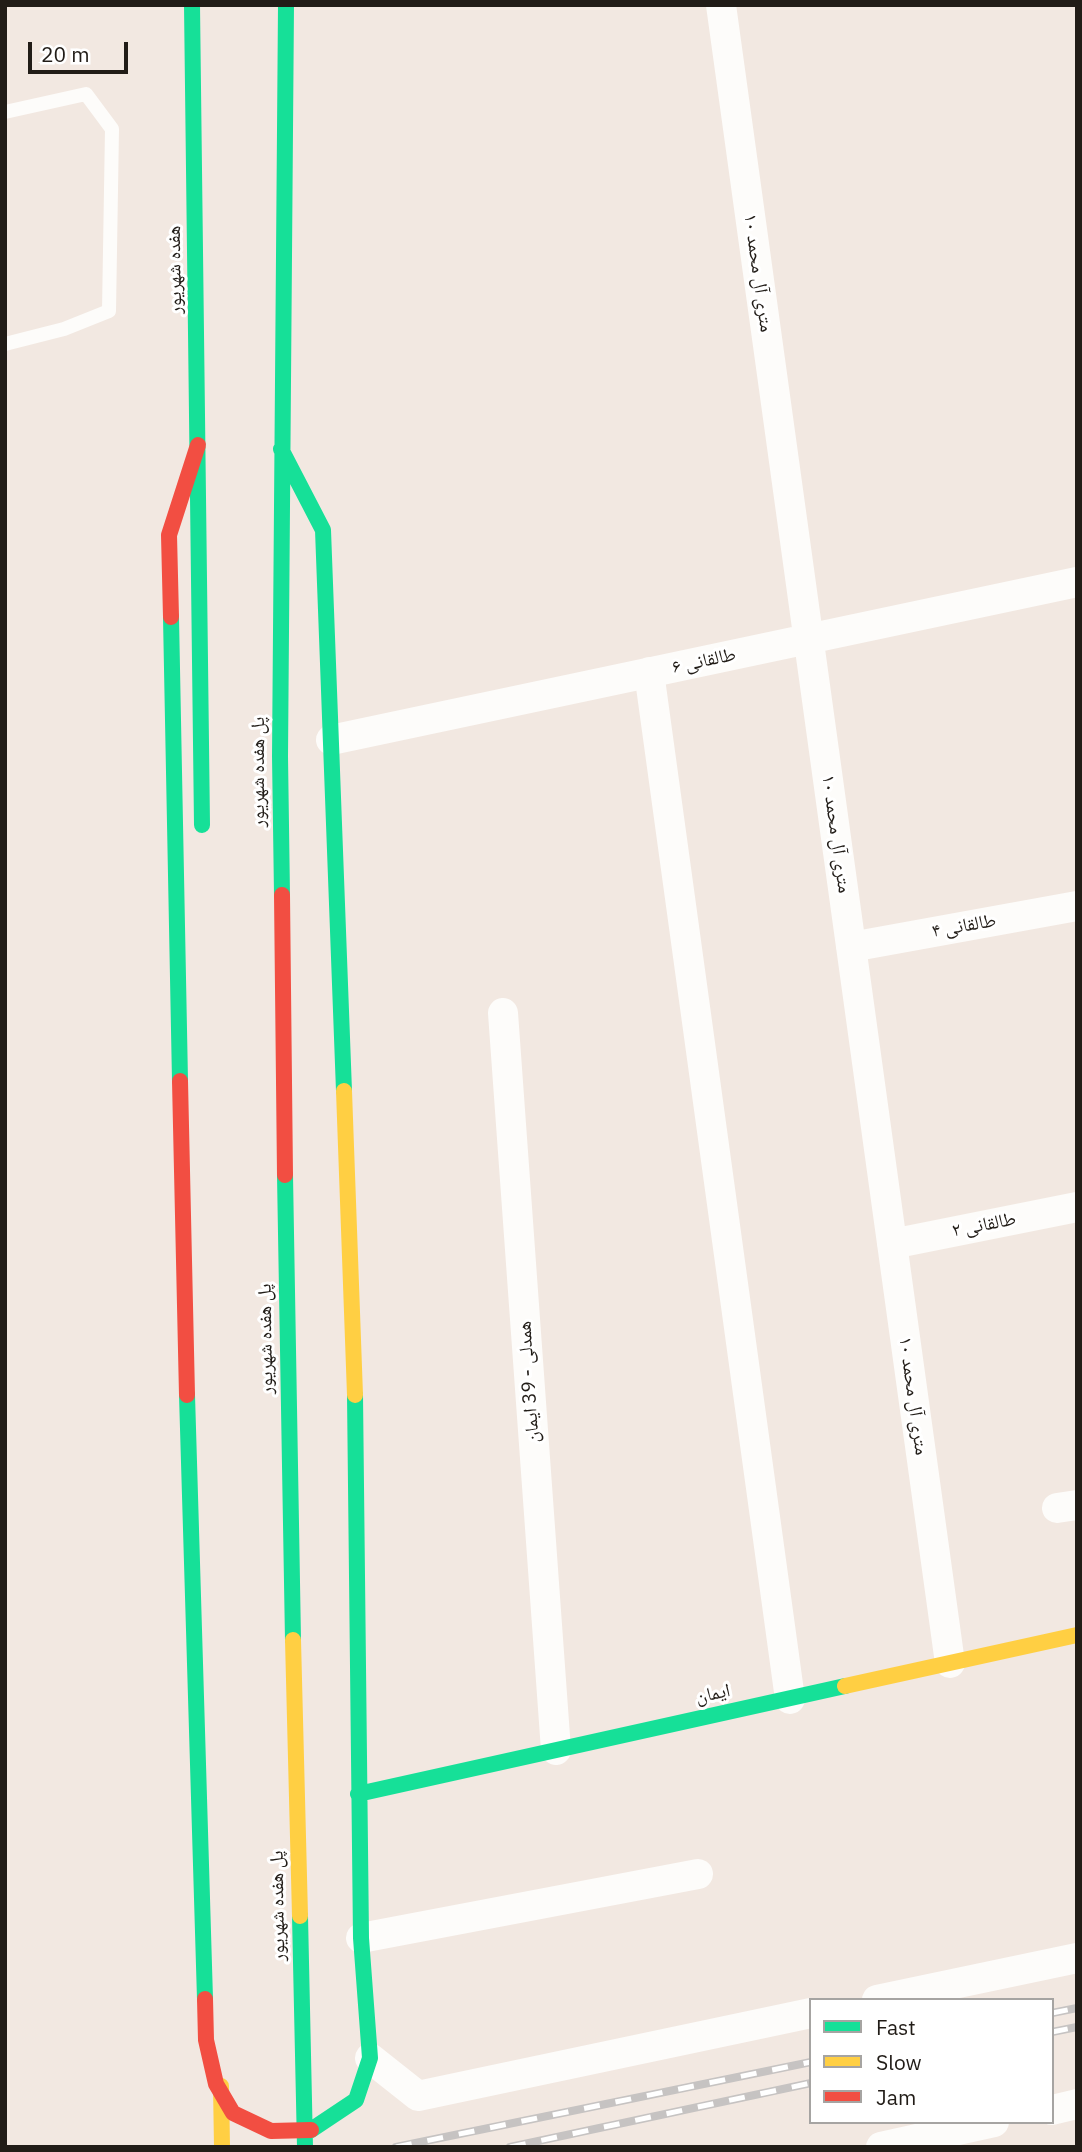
<!DOCTYPE html>
<meta charset="utf-8">
<style>
body{margin:0}
#map{position:relative;width:1082px;height:2152px;overflow:hidden;background:#f2e8e1;font-family:"IBM Plex Sans",sans-serif}
canvas{display:block}
.frame{position:absolute;inset:0;border:7px solid #211c17;pointer-events:none}
.legend{position:absolute;left:809px;top:1998px;width:245px;height:126px;box-sizing:border-box;background:#fff;border:2px solid #a6a4a2;margin:0;padding:9px 12px;list-style:none;font-size:21px;color:#211c17}
.legend li{display:flex;align-items:center;gap:14px;height:35px}
.legend b{width:35px;border:2px solid #a6a4a2}
.scale{position:absolute;left:28px;top:42px;width:100px;height:32px;box-sizing:border-box;border:4px solid #211c17;border-top:0;padding-left:9px;font-size:21px;line-height:24px;white-space:nowrap;color:#211c17;-webkit-text-stroke:5px #fff;paint-order:stroke}
</style>
<div id="map">
<canvas width="1082" height="2152"></canvas>
<div class="frame"></div>
<ul class="legend">
<li><b style="height:9px;background:#16e098"></b>Fast</li>
<li><b style="height:9px;background:#ffcf43"></b>Slow</li>
<li><b style="height:9px;background:#f24e42"></b>Jam</li>
</ul>
<div class="scale">20 m</div>
</div>
<script>
const ctx = document.querySelector('canvas').getContext('2d');
ctx.lineJoin = 'round';
function strokePath(path, color, width, dash) { ctx.strokeStyle = color; ctx.lineWidth = width; ctx.lineCap = dash ? 'butt' : 'round'; ctx.setLineDash(dash || []); ctx.stroke(path); }
function write(font, color, halo, rows, align = 'center') {
  ctx.font = font + ' "IBM Plex Sans","Noto Naskh Arabic",sans-serif'; ctx.lineWidth = 6; ctx.setLineDash([]); ctx.textBaseline = 'middle'; ctx.strokeStyle = halo; ctx.fillStyle = color; for (const [text, x, y, turn = 0] of rows) {
    ctx.save(); ctx.translate(x, y); ctx.rotate((+turn || 0) * Math.PI / 180); ctx.textAlign = isNaN(turn) ? turn : align; if (halo) ctx.strokeText(text, 0, 0); ctx.fillText(text, 0, 0); ctx.restore();
  }
}
const lane = new Path2D(`
 M 5,112 L 86,94 L 112,129 L 109,311 L 64,329 L 5,344`);
const street = new Path2D(`
 M 721,5 L 950,1663
 M 649,672 L 790,1699
 M 331,740 L 1077,582
 M 851,947 L 1077,906
 M 503,1013 L 556,1750
 M 892,1244 L 1077,1207
 M 1057,1508 L 1077,1505
 M 361,1938 L 698,1874
 M 877,2000 L 1077,1958
 M 370,2058 L 418,2096 L 811,2013
 M 1052,2110 L 1077,2104
 M 881,2147 L 994,2122`);
const fast = new Path2D(`
 M 192,5 L 202,825
 M 281,449 L 323,530 L 344,1091
 M 171,617 L 180,1081
 M 282,895 L 280,756 L 286,5
 M 285,1175 L 293,1640
 M 187,1395 L 205,1999
 M 358,1794 L 845,1686
 M 300,1916 L 305,2147
 M 311,2130 L 356,2100 L 370,2058 L 361,1938 L 355,1395`);
const slow = new Path2D(`
 M 344,1091 L 355,1395
 M 293,1640 L 300,1916
 M 845,1686 L 1077,1635
 M 221,2086 L 222,2147`);
const jam = new Path2D(`
 M 171,617 L 169,535 L 198,445
 M 282,895 L 285,1175
 M 180,1081 L 187,1395
 M 205,1999 L 206,2040 L 216,2084 L 233,2113 L 271,2131 L 311,2130`);
const rail = new Path2D(`
 M 1052,2013 L 1077,2008
 M 1052,2032 L 1077,2027
 M 396,2147 L 811,2062
 M 510,2147 L 811,2083`);
const streetNames = [
 ["هفده شهریور",175,270,-91],
 ["۱۰ متری آل محمد",758,273,82],
 ["طالقانی ۶",704,661,-12],
 ["پل هفده شهریور",259,772,-90],
 ["۱۰ متری آل محمد",836,834,82],
 ["طالقانی ۴",964,926,-10],
 ["طالقانی ۲",984,1225,-11],
 ["پل هفده شهریور",266,1339,-91],
 ["همدلی - 39 ایمان",529,1382,-94],
 ["۱۰ متری آل محمد",913,1396,82],
 ["ایمان",713,1694,-12],
 ["پل هفده شهریور",278,1906,-91]
];
strokePath(lane, '#fdfcfa', 14);
strokePath(street, '#fdfcfa', 30);
strokePath(fast, '#16e098', 16);
strokePath(slow, '#ffcf43', 16);
strokePath(jam, '#f24e42', 16);
strokePath(rail, '#c6c3c2', 8);
strokePath(rail, '#fff', 5, [16]);
write('19px', '#211c17', '#fff', streetNames);
</script>
